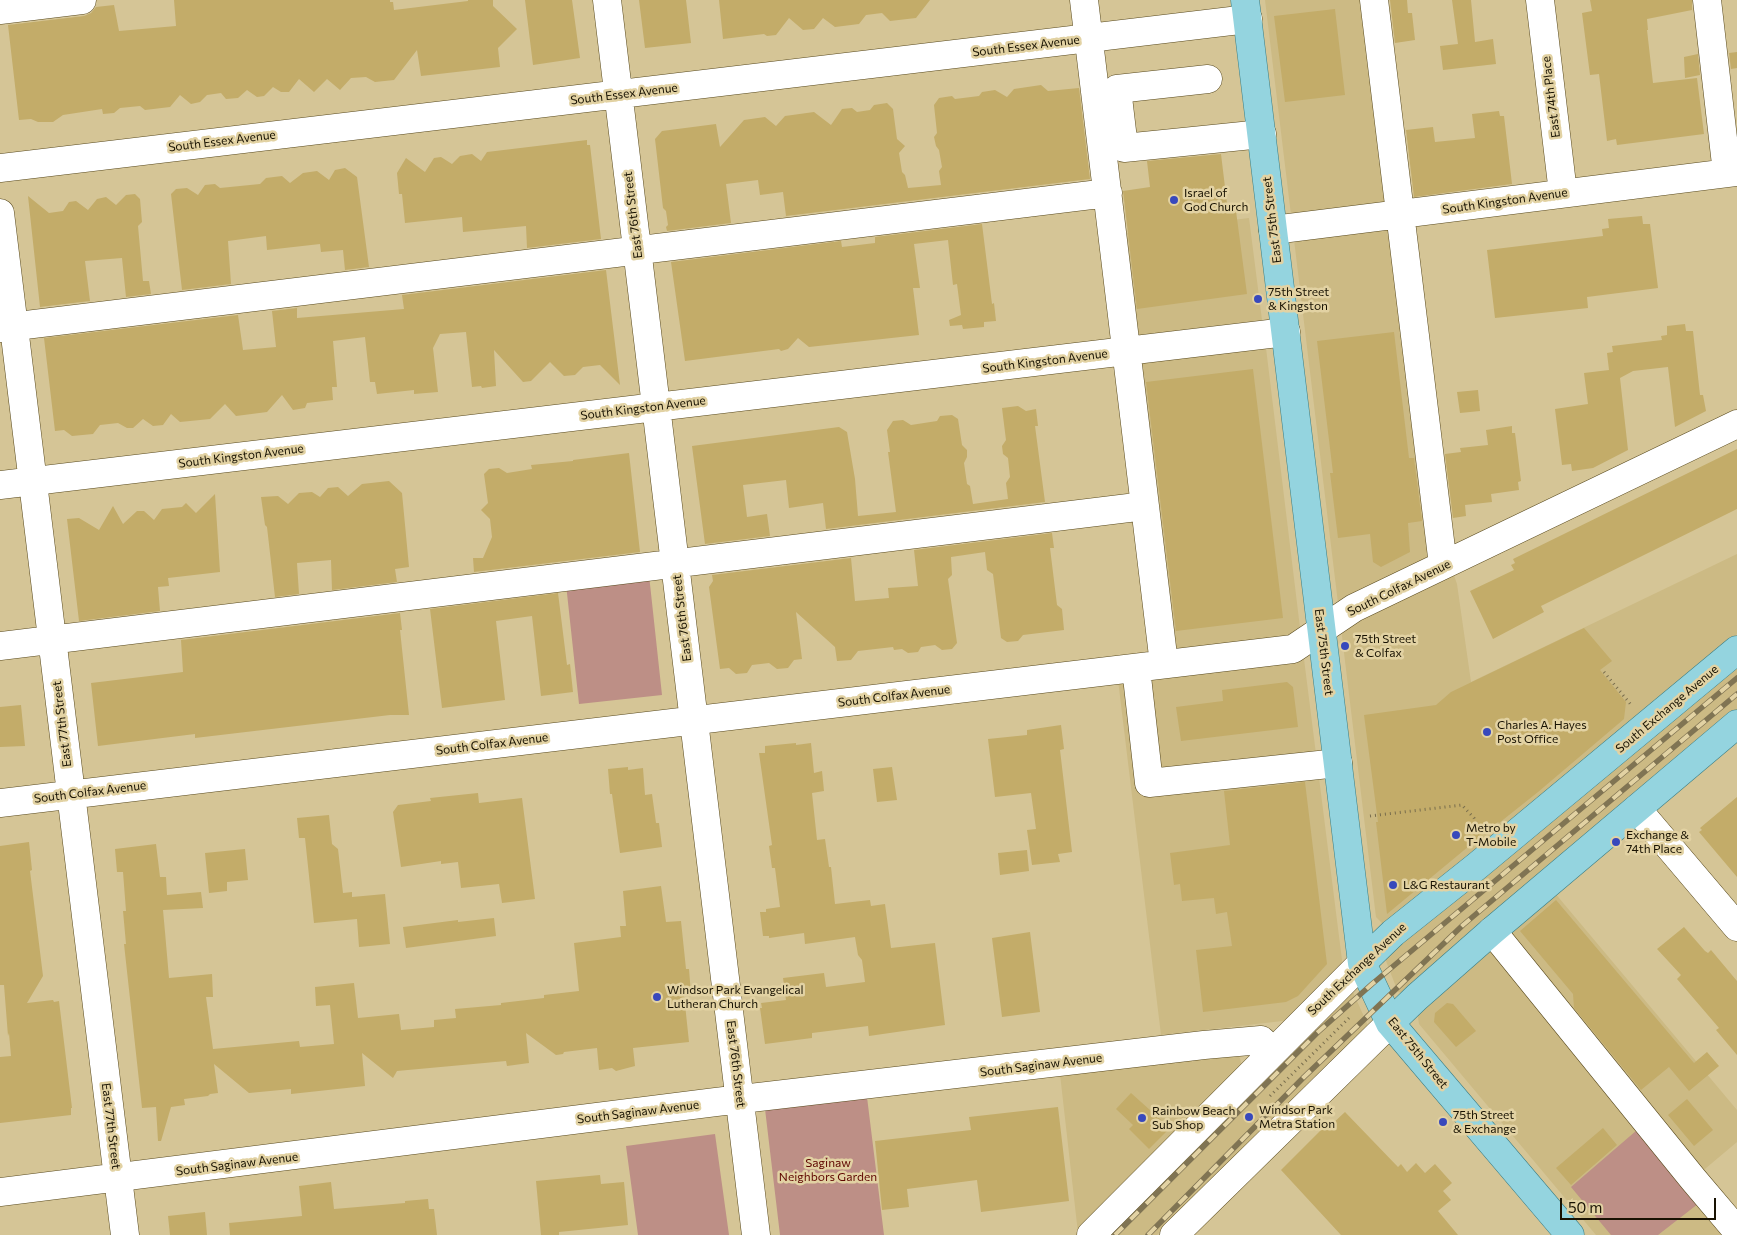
<!DOCTYPE html>
<style>
body{margin:0}
#map{position:relative;width:1737px;height:1235px;overflow:hidden;background:#d5c596;font-family:Commissioner,sans-serif}
canvas{display:block}
.scale{position:absolute;left:1560px;top:1198px;width:156px;height:22px;box-sizing:border-box;border:2px solid #181202;border-top:0;padding-left:6px;font-size:15px;line-height:18px;white-space:nowrap;color:#181202;-webkit-text-stroke:4px #e2d2a3;paint-order:stroke}
</style>
<div id="map">
<canvas width="1737" height="1235"></canvas>
<div class="scale">50 m</div>
</div>
<script>
const ctx = document.querySelector('canvas').getContext('2d');
ctx.lineJoin = 'round';
function fill(path, color) { ctx.fillStyle = color; ctx.fill(path, 'evenodd'); }
function strokePath(path, color, width, dash) { ctx.strokeStyle = color; ctx.lineWidth = width; ctx.lineCap = dash ? 'butt' : 'round'; ctx.setLineDash(dash || []); ctx.stroke(path); }
function write(font, color, halo, rows, align = 'center') {
  ctx.font = font + ' Commissioner,sans-serif'; ctx.lineWidth = 5; ctx.setLineDash([]); ctx.textBaseline = 'middle'; ctx.strokeStyle = halo; ctx.fillStyle = color; for (const [text, x, y, turn = 0] of rows) {
    ctx.save(); ctx.translate(x, y); ctx.rotate((+turn || 0) * Math.PI / 180); ctx.textAlign = isNaN(turn) ? turn : align; if (halo) ctx.strokeText(text, 0, 0); ctx.fillText(text, 0, 0); ctx.restore();
  }
}
const built = new Path2D(`
 M 1265,0 L 1379,0 L 1444,547 L 1457,584 L 1471,682 L 1737,554 L 1737,634 L 1394,921 L 1383,924 L 1376,917 Z
 M 1249,218 L 1262,320 L 1125,337 L 1112,235 Z
 M 1266,348 L 1301,636 L 1163,652 L 1128,365 Z
 M 1304,659 L 1342,960 L 1341,969 L 1291,1020 L 1161,1035 L 1118,680 Z
 M 1737,661 L 1737,711 L 1402,993 L 1398,992 L 1386,961 L 1385,955 Z
 M 1554,892 L 1737,1110 L 1737,1142 L 1693,1179 L 1737,1235 L 1596,1235 L 1419,1024 L 1417,1010 Z
 M 1349,990 L 1353,992 L 1369,1028 L 1358,1042 L 1312,1079 L 1157,1235 L 1105,1235 Z
 M 1234,1054 L 1240,1058 L 1242,1068 L 1078,1233 L 1060,1074 Z`);
const green = new Path2D(`
 M 649,575 L 662,695 L 579,704 L 566,584 Z
 M 867,1097 L 884,1235 L 780,1235 L 765,1109 Z
 M 1644,1124 L 1703,1200 L 1658,1235 L 1611,1235 L 1571,1187 Z
 M 715,1134 L 729,1235 L 638,1235 L 626,1146 Z`);
const building = new Path2D(`
 M 174,0 L 390,0 L 390,2 L 393,2 L 394,10 L 468,1 L 468,0 L 493,0 L 493,6 L 517,29 L 498,48 L 500,67 L 421,76 L 417,50 L 394,80 L 375,82 L 366,77 L 351,78 L 340,90 L 327,79 L 314,92 L 299,79 L 289,92 L 281,92 L 273,87 L 264,96 L 257,97 L 247,90 L 238,98 L 226,99 L 221,93 L 207,95 L 200,102 L 191,104 L 180,95 L 170,107 L 145,110 L 140,106 L 120,108 L 114,113 L 103,114 L 102,109 L 63,115 L 53,122 L 38,122 L 31,119 L 19,120 L 8,25 L 84,16 L 91,13 L 96,7 L 114,5 L 119,31 L 176,26 Z
 M 525,0 L 572,0 L 580,58 L 533,65 Z
 M 639,0 L 686,0 L 691,43 L 645,48 Z
 M 719,0 L 930,0 L 916,18 L 890,21 L 882,13 L 866,15 L 859,24 L 835,27 L 823,18 L 814,29 L 803,30 L 789,18 L 776,35 L 767,36 L 764,34 L 723,39 Z
 M 1390,0 L 1407,0 L 1408,13 L 1412,13 L 1415,40 L 1395,43 Z
 M 1452,0 L 1471,0 L 1475,42 L 1493,39 L 1496,64 L 1443,70 L 1440,46 L 1458,44 Z
 M 1590,0 L 1692,0 L 1692,10 L 1647,19 L 1648,30 L 1647,30 L 1653,83 L 1697,78 L 1704,134 L 1617,145 L 1616,139 L 1607,141 L 1599,74 L 1590,75 L 1582,13 L 1592,11 Z
 M 1335,9 L 1345,95 L 1285,102 L 1274,16 Z
 M 1737,52 L 1737,68 L 1731,69 L 1729,53 Z
 M 1698,54 L 1700,75 L 1685,78 L 1684,57 Z
 M 1041,85 L 1048,91 L 1079,88 L 1090,179 L 786,216 L 783,192 L 760,195 L 758,180 L 726,184 L 731,223 L 667,231 L 666,227 L 668,225 L 666,211 L 663,208 L 655,139 L 662,131 L 716,124 L 720,147 L 744,120 L 765,117 L 776,126 L 785,116 L 814,112 L 831,125 L 842,109 L 852,108 L 857,112 L 870,110 L 874,105 L 887,103 L 893,109 L 897,139 L 905,146 L 899,153 L 902,172 L 905,175 L 908,188 L 941,185 L 939,171 L 942,167 L 939,150 L 936,146 L 934,137 L 937,133 L 934,105 L 939,98 L 952,96 L 955,99 L 979,96 L 982,92 L 995,90 L 1007,97 L 1014,89 Z
 M 1499,111 L 1500,116 L 1504,116 L 1512,184 L 1414,197 L 1406,130 L 1433,127 L 1435,142 L 1475,138 L 1472,114 Z
 M 587,140 L 587,145 L 590,145 L 601,239 L 527,248 L 526,226 L 463,232 L 462,217 L 405,223 L 402,194 L 399,194 L 397,173 L 406,158 L 425,172 L 434,158 L 441,157 L 452,164 L 460,156 L 472,154 L 481,161 L 487,152 Z
 M 1221,154 L 1228,212 L 1236,211 L 1247,294 L 1137,309 L 1123,191 L 1150,187 L 1147,161 Z
 M 345,168 L 357,177 L 369,267 L 345,270 L 343,250 L 321,252 L 320,244 L 267,250 L 266,236 L 228,241 L 231,284 L 182,290 L 171,194 L 176,189 L 187,188 L 198,195 L 205,185 L 215,184 L 220,188 L 260,184 L 266,178 L 282,176 L 290,183 L 303,173 L 317,171 L 329,180 L 335,170 Z
 M 135,194 L 140,199 L 142,222 L 138,226 L 143,281 L 149,281 L 151,294 L 126,297 L 122,258 L 85,261 L 90,301 L 40,307 L 28,196 L 49,213 L 63,211 L 69,202 L 76,201 L 88,210 L 97,199 L 106,197 L 116,205 L 126,195 Z
 M 1642,216 L 1643,224 L 1650,224 L 1658,288 L 1587,297 L 1588,308 L 1495,318 L 1487,250 L 1603,236 L 1602,229 L 1609,228 L 1608,219 Z
 M 982,224 L 992,304 L 994,303 L 996,321 L 984,322 L 984,327 L 963,329 L 962,325 L 950,326 L 949,320 L 961,315 L 957,284 L 953,285 L 948,240 L 914,244 L 920,288 L 913,288 L 919,335 L 809,347 L 798,338 L 788,349 L 781,351 L 779,349 L 685,361 L 671,262 L 841,241 L 842,247 L 875,243 L 875,237 Z
 M 606,270 L 620,385 L 600,365 L 583,367 L 575,375 L 564,376 L 550,362 L 531,381 L 523,382 L 494,350 L 496,386 L 482,388 L 481,386 L 472,387 L 466,332 L 440,334 L 433,348 L 438,392 L 414,394 L 414,390 L 377,394 L 375,382 L 370,382 L 365,337 L 333,341 L 337,387 L 332,387 L 333,400 L 307,403 L 305,408 L 293,410 L 282,395 L 267,412 L 236,416 L 225,404 L 210,419 L 180,422 L 171,414 L 163,425 L 153,426 L 143,419 L 133,428 L 127,428 L 118,423 L 100,425 L 93,434 L 72,436 L 64,430 L 55,431 L 44,338 L 238,315 L 243,350 L 276,347 L 272,311 L 297,308 L 297,318 L 404,309 L 402,295 Z
 M 1685,324 L 1686,331 L 1693,331 L 1700,395 L 1703,395 L 1706,411 L 1675,427 L 1668,367 L 1633,371 L 1620,378 L 1628,450 L 1593,468 L 1572,471 L 1571,464 L 1562,465 L 1555,409 L 1588,404 L 1584,373 L 1609,370 L 1607,353 L 1613,352 L 1612,346 L 1662,340 L 1661,336 L 1667,335 L 1667,326 Z
 M 1394,332 L 1409,458 L 1414,458 L 1422,521 L 1408,523 L 1410,552 L 1381,567 L 1373,562 L 1370,534 L 1338,538 L 1330,473 L 1333,473 L 1317,341 Z
 M 1253,369 L 1283,618 L 1176,631 L 1146,382 Z
 M 1478,390 L 1480,411 L 1460,413 L 1457,392 Z
 M 1018,406 L 1026,411 L 1036,409 L 1038,426 L 1035,426 L 1045,502 L 826,529 L 823,503 L 789,508 L 786,480 L 743,485 L 747,517 L 767,514 L 770,536 L 705,544 L 692,446 L 839,427 L 847,432 L 855,479 L 858,516 L 896,512 L 888,452 L 890,452 L 887,430 L 893,421 L 903,420 L 911,425 L 937,421 L 940,416 L 952,415 L 958,419 L 962,445 L 967,450 L 967,457 L 964,463 L 967,484 L 970,486 L 973,504 L 1008,499 L 1006,483 L 1010,477 L 1008,458 L 1003,454 L 1002,446 L 1006,440 L 1002,408 Z
 M 1512,426 L 1512,433 L 1515,433 L 1521,481 L 1518,482 L 1519,490 L 1491,494 L 1492,502 L 1465,505 L 1466,516 L 1453,518 L 1445,454 L 1461,452 L 1460,448 L 1488,445 L 1486,430 Z
 M 1737,449 L 1737,509 L 1541,606 L 1544,612 L 1493,639 L 1470,591 L 1514,570 L 1511,565 L 1515,563 L 1513,559 Z
 M 629,453 L 640,552 L 474,572 L 473,558 L 483,558 L 492,537 L 490,519 L 481,510 L 488,503 L 484,474 L 489,469 L 499,468 L 507,473 L 532,469 L 531,465 L 573,461 L 573,460 Z
 M 389,481 L 402,493 L 409,567 L 395,569 L 397,582 L 332,590 L 331,560 L 297,563 L 299,594 L 275,597 L 267,527 L 265,525 L 261,497 L 278,496 L 288,504 L 299,493 L 312,492 L 320,497 L 328,488 L 338,487 L 348,496 L 362,484 Z
 M 215,494 L 220,572 L 168,578 L 169,586 L 158,587 L 160,611 L 79,621 L 67,519 L 79,518 L 99,530 L 113,506 L 123,524 L 137,511 L 144,511 L 154,520 L 162,509 L 182,507 L 186,503 L 196,513 Z
 M 1052,533 L 1054,548 L 1050,548 L 1057,605 L 1062,609 L 1064,630 L 1023,635 L 1018,641 L 1007,642 L 1001,638 L 993,574 L 987,570 L 985,552 L 951,557 L 952,575 L 948,579 L 957,643 L 952,649 L 942,650 L 935,645 L 921,647 L 918,652 L 908,653 L 902,649 L 894,650 L 893,647 L 858,651 L 851,660 L 837,661 L 835,647 L 796,612 L 802,659 L 794,660 L 788,668 L 777,669 L 769,663 L 752,665 L 747,673 L 736,674 L 729,668 L 720,669 L 709,587 L 713,581 L 712,575 L 851,558 L 855,601 L 889,598 L 888,588 L 918,586 L 914,550 Z
 M 558,593 L 567,665 L 570,664 L 573,692 L 541,696 L 532,616 L 496,621 L 505,700 L 442,708 L 430,609 Z
 M 400,613 L 402,630 L 400,630 L 409,715 L 390,715 L 195,738 L 195,734 L 98,746 L 91,683 L 183,672 L 181,640 Z
 M 1584,628 L 1612,661 L 1600,670 L 1626,702 L 1624,719 L 1538,792 L 1499,823 L 1498,822 L 1387,914 L 1376,822 L 1378,822 L 1364,715 L 1436,705 L 1451,692 Z
 M 1287,682 L 1293,687 L 1298,727 L 1181,741 L 1176,707 L 1223,701 L 1222,690 Z
 M 21,705 L 25,746 L 0,747 L 0,707 Z
 M 1061,725 L 1064,749 L 1060,750 L 1072,852 L 1058,854 L 1060,862 L 1032,865 L 1027,830 L 1036,829 L 1031,793 L 995,797 L 988,739 L 1027,735 L 1027,730 Z
 M 796,743 L 796,745 L 811,743 L 814,773 L 822,771 L 824,791 L 812,793 L 817,840 L 825,839 L 829,867 L 831,867 L 835,904 L 870,900 L 871,906 L 885,904 L 891,948 L 935,943 L 945,1025 L 869,1036 L 868,1026 L 812,1033 L 812,1038 L 765,1044 L 760,1008 L 762,1008 L 761,1003 L 786,1000 L 783,978 L 824,973 L 826,987 L 865,982 L 862,960 L 858,955 L 855,937 L 805,944 L 804,933 L 769,938 L 769,936 L 763,936 L 760,912 L 766,912 L 766,909 L 780,907 L 775,868 L 772,868 L 769,846 L 772,845 L 759,753 L 765,753 L 765,746 Z
 M 628,767 L 628,770 L 643,768 L 645,795 L 652,794 L 656,823 L 659,823 L 662,847 L 620,853 L 612,794 L 610,794 L 608,769 Z
 M 892,767 L 897,800 L 877,802 L 873,769 Z
 M 1305,782 L 1327,964 L 1298,996 L 1286,1002 L 1203,1012 L 1196,950 L 1232,946 L 1227,912 L 1216,914 L 1214,898 L 1182,901 L 1180,884 L 1174,885 L 1170,853 L 1230,845 L 1224,791 Z
 M 478,793 L 479,803 L 522,798 L 535,899 L 502,903 L 499,884 L 461,888 L 458,862 L 441,864 L 441,861 L 401,867 L 393,812 L 398,805 L 431,801 L 430,798 Z
 M 1737,797 L 1737,877 L 1699,832 L 1702,830 L 1700,828 Z
 M 329,815 L 332,844 L 338,849 L 343,893 L 352,892 L 352,897 L 385,894 L 390,944 L 359,947 L 357,919 L 314,923 L 305,838 L 299,838 L 297,818 Z
 M 29,842 L 32,870 L 30,871 L 43,976 L 27,1003 L 53,1000 L 54,1002 L 59,1001 L 72,1108 L 71,1108 L 71,1115 L 0,1123 L 0,1057 L 11,1056 L 9,1033 L 8,1036 L 4,985 L 0,985 L 0,846 Z
 M 156,844 L 160,877 L 166,877 L 167,895 L 201,892 L 203,908 L 163,910 L 165,932 L 169,978 L 212,974 L 213,997 L 206,997 L 213,1049 L 299,1041 L 300,1047 L 334,1044 L 330,1005 L 316,1006 L 315,987 L 354,983 L 358,1018 L 399,1014 L 401,1030 L 434,1027 L 434,1020 L 456,1018 L 455,1009 L 501,1005 L 501,1003 L 544,998 L 544,995 L 579,991 L 574,943 L 621,937 L 620,926 L 626,926 L 623,891 L 661,886 L 666,922 L 681,921 L 686,969 L 689,969 L 691,994 L 684,995 L 689,1042 L 633,1048 L 635,1066 L 616,1071 L 612,1068 L 599,1070 L 597,1048 L 564,1052 L 563,1054 L 556,1055 L 526,1033 L 529,1063 L 507,1066 L 506,1061 L 397,1071 L 393,1078 L 362,1053 L 365,1086 L 291,1094 L 291,1089 L 249,1093 L 214,1064 L 218,1093 L 210,1094 L 208,1096 L 184,1099 L 185,1105 L 171,1107 L 161,1141 L 158,1141 L 156,1107 L 142,1108 L 124,944 L 126,944 L 123,911 L 126,911 L 123,872 L 117,872 L 115,849 Z
 M 245,849 L 248,880 L 227,882 L 227,891 L 209,893 L 205,853 Z
 M 1027,850 L 1029,871 L 1000,875 L 998,853 Z
 M 1556,900 L 1694,1063 L 1707,1052 L 1719,1066 L 1689,1091 L 1669,1067 L 1641,1090 L 1574,1008 L 1573,994 L 1520,931 Z
 M 494,918 L 496,936 L 406,948 L 403,927 L 458,920 L 458,922 Z
 M 1684,927 L 1705,951 L 1708,953 L 1711,950 L 1737,981 L 1737,1055 L 1716,1030 L 1719,1028 L 1677,979 L 1681,975 L 1657,949 Z
 M 1030,932 L 1040,1012 L 1002,1017 L 992,938 Z
 M 1447,1003 L 1453,1004 L 1476,1031 L 1456,1047 L 1434,1022 L 1435,1013 Z
 M 1131,1093 L 1170,1128 L 1149,1149 L 1129,1129 L 1133,1125 L 1116,1109 Z
 M 1687,1099 L 1713,1130 L 1694,1146 L 1668,1115 Z
 M 1058,1107 L 1069,1201 L 981,1212 L 977,1180 L 907,1189 L 909,1207 L 882,1210 L 875,1141 L 971,1130 L 969,1117 Z
 M 1345,1112 L 1398,1167 L 1401,1164 L 1407,1172 L 1416,1163 L 1425,1173 L 1435,1164 L 1452,1183 L 1443,1191 L 1451,1200 L 1438,1211 L 1458,1235 L 1341,1235 L 1281,1170 L 1328,1123 L 1330,1126 Z
 M 1603,1128 L 1617,1145 L 1571,1185 L 1556,1168 Z
 M 600,1175 L 601,1184 L 624,1182 L 628,1225 L 559,1232 L 559,1235 L 541,1235 L 536,1181 Z
 M 331,1182 L 334,1209 L 405,1203 L 405,1201 L 428,1199 L 429,1209 L 434,1209 L 437,1235 L 230,1235 L 229,1223 L 302,1216 L 299,1186 Z
 M 205,1212 L 207,1235 L 170,1235 L 168,1216 Z`);
const path = new Path2D(`
 M 1604,672 L 1632,706
 M 1370,816 L 1462,805 L 1474,818 L 1481,834
 M 1270,1096 L 1351,1016`);
const minor = new Path2D(`
 M 607,0 L 756,1235
 M 1084,0 L 1164,664
 M 1374,0 L 1443,565
 M 1540,0 L 1563,193
 M 1707,0 L 1727,173
 M 0,10 L 82,0
 M 1208,79 L 1117,89 L 1124,148 L 1262,134
 M 0,168 L 1248,19
 M 0,213 L 125,1235
 M 1273,230 L 1737,172
 M 0,328 L 1108,193
 M 0,485 L 1286,332
 M 0,646 L 1145,506
 M 1136,668 L 1149,783 L 1338,763
 M 0,803 L 1293,649 L 1354,608 L 1737,424
 M 1637,809 L 1737,927
 M 1492,931 L 1693,1179 L 1737,1231
 M 0,1192 L 716,1102 L 1204,1045 L 1261,1040 L 1273,1051
 M 1091,1235 L 1362,963
 M 1174,1235 L 1390,1023`);
const major = new Path2D(`
 M 1245,0 L 1362,963 L 1390,1023 L 1570,1235
 M 1362,963 L 1393,933 L 1477,866 L 1737,650
 M 1390,1023 L 1417,997 L 1492,931 L 1737,724`);
const rail = new Path2D(`
 M 1115,1235 L 1318,1032 L 1372,984 L 1737,678
 M 1148,1235 L 1304,1077 L 1463,925 L 1737,694`);
const markers = [
 [1174,200,5,"#3849bc"],
 [1258,299,5,"#3849bc"],
 [1345,646,5,"#3849bc"],
 [1487,732,5,"#3849bc"],
 [1456,835,5,"#3849bc"],
 [1616,842,5,"#3849bc"],
 [1393,885,5,"#3849bc"],
 [657,997,5,"#3849bc"],
 [1249,1117,5,"#3849bc"],
 [1142,1118,5,"#3849bc"],
 [1443,1122,5,"#3849bc"]
];
const streetNames = [
 ["South Essex Avenue",1026,46,-7],
 ["South Essex Avenue",624,94,-7],
 ["East 74th Place",1551,97,-97],
 ["South Essex Avenue",222,141,-7],
 ["South Kingston Avenue",1505,201,-8],
 ["East 76th Street",633,215,-97],
 ["East 75th Street",1272,220,-97],
 ["South Kingston Avenue",1045,361,-7],
 ["South Kingston Avenue",643,408,-7],
 ["South Kingston Avenue",241,456,-7],
 ["South Colfax Avenue",1399,588,-26],
 ["East 76th Street",682,618,-97],
 ["East 75th Street",1324,652,83],
 ["South Colfax Avenue",894,696,-7],
 ["South Exchange Avenue",1667,709,-40],
 ["East 77th Street",62,724,-97],
 ["South Colfax Avenue",492,744,-7],
 ["South Colfax Avenue",90,792,-7],
 ["South Exchange Avenue",1357,969,-43],
 ["East 75th Street",1418,1053,51],
 ["East 76th Street",736,1064,83],
 ["South Saginaw Avenue",1041,1065,-7],
 ["South Saginaw Avenue",638,1112,-7],
 ["East 77th Street",111,1126,83],
 ["South Saginaw Avenue",237,1164,-7]
];
const poiNames = [
 ["Israel of",1184,193],
 ["God Church",1184,207],
 ["75th Street",1268,292],
 ["& Kingston",1268,306],
 ["75th Street",1355,639],
 ["& Colfax",1355,653],
 ["Charles A. Hayes",1497,725],
 ["Post Office",1497,739],
 ["Metro by",1466,828],
 ["T-Mobile",1466,842],
 ["Exchange &",1626,835],
 ["74th Place",1626,849],
 ["L&G Restaurant",1403,885],
 ["Windsor Park Evangelical",667,990],
 ["Lutheran Church",667,1004],
 ["Windsor Park",1259,1110],
 ["Metra Station",1259,1124],
 ["Rainbow Beach",1152,1111],
 ["Sub Shop",1152,1125],
 ["75th Street",1453,1115],
 ["& Exchange",1453,1129]
];
const parkNames = [
 ["Saginaw",828,1163],
 ["Neighbors Garden",828,1177]
];
fill(built, '#ccba84');
fill(green, '#bd8f86');
fill(building, '#c3ac69');
strokePath(minor, '#58491d', 29);
strokePath(major, '#3a7d84', 29);
strokePath(path, '#786d4d', 3, [1, 4]);
strokePath(minor, '#fff', 28);
strokePath(major, '#94d4df', 28);
strokePath(rail, '#807453', 5.5);
strokePath(rail, '#e2d2a3', 4, [11]);
for (const [x, y, r, color] of markers) { const dot = new Path2D(); dot.arc(x, y, r, 0, 2 * Math.PI); ctx.fillStyle = color; ctx.fill(dot); strokePath(dot, '#e2d2a3', 2); }
write('12px', '#181202', '#e2d2a3', streetNames);
write('12px', '#181202', '#e2d2a3', poiNames, 'left');
write('12px', '#5f0700', '#e2d2a3', parkNames);
</script>
